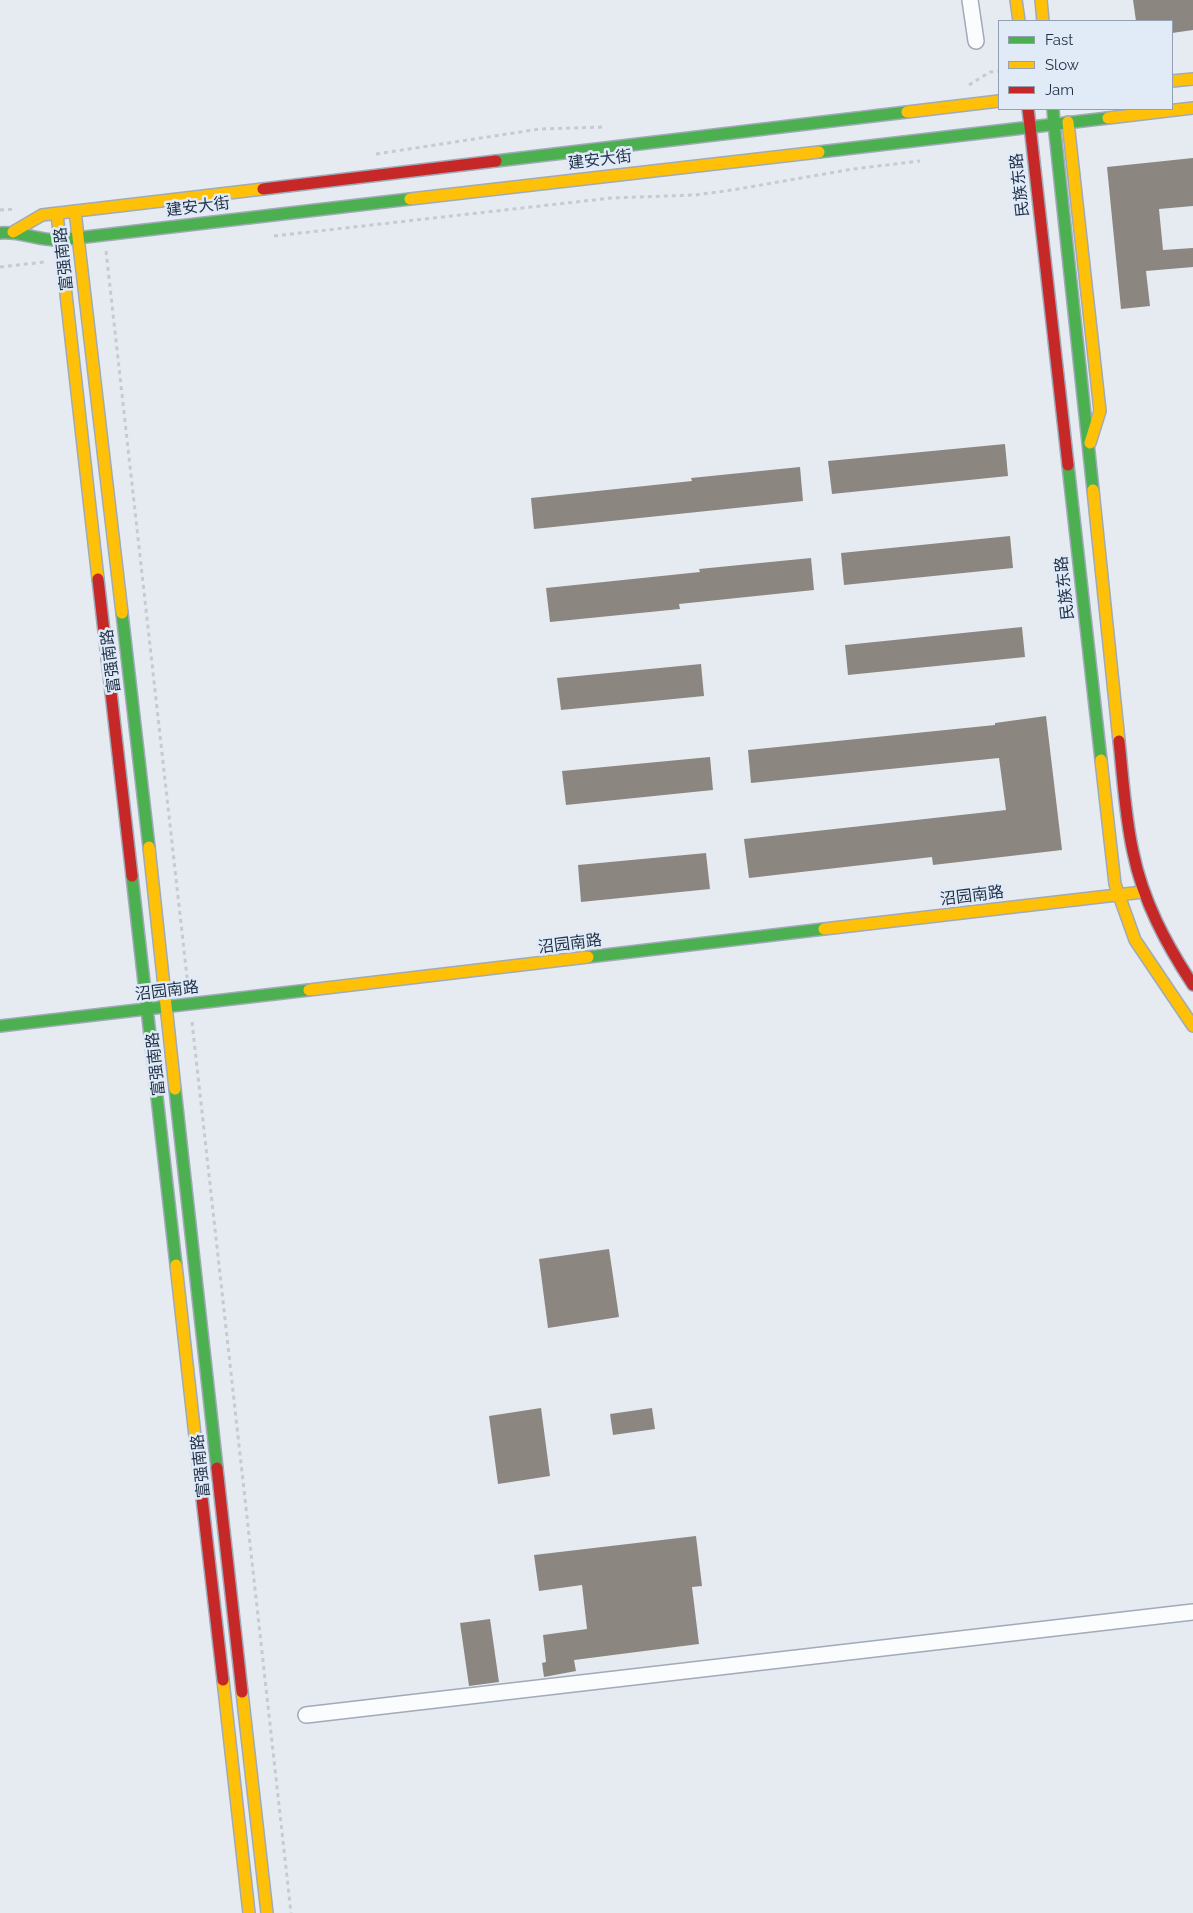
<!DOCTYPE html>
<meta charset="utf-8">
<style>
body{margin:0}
#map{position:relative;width:1193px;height:1913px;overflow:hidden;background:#e6ebf2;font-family:Raleway,sans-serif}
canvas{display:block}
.legend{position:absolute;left:998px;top:20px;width:175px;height:90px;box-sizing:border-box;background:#e1eaf7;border:1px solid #93a0b1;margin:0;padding:6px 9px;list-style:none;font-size:15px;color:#1f3047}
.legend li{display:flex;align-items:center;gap:10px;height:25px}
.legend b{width:25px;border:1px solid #93a0b1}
</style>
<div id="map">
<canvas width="1193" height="1913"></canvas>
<ul class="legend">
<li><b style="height:6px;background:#4caf50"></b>Fast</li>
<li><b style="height:6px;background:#ffc107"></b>Slow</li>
<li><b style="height:6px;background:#c62828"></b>Jam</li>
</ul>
</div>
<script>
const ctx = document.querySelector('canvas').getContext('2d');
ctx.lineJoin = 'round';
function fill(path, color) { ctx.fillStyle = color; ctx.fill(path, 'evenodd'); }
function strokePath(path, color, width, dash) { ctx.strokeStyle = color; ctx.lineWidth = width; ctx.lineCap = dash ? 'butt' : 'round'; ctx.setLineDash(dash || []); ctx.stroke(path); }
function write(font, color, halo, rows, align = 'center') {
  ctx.font = font + ' Raleway,"Noto Sans SC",sans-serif'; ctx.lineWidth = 5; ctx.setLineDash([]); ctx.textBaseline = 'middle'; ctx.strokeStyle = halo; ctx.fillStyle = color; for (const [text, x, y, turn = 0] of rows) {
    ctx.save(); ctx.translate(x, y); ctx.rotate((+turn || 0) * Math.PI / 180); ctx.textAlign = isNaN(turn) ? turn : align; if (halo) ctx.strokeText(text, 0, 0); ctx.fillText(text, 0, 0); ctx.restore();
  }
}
const building = new Path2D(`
 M 1133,0 L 1193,0 L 1193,30 L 1172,33 L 1172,21 L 1136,21 Z
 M 1193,158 L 1193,206 L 1159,209 L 1163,250 L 1193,248 L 1193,267 L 1146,271 L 1150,306 L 1121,309 L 1107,167 Z
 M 1005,444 L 1008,476 L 832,494 L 828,461 Z
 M 800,467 L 803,501 L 534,529 L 531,498 L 692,481 L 691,478 Z
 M 1010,536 L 1013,568 L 844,585 L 841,553 Z
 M 811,558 L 814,590 L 679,604 L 680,609 L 550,622 L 546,588 L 700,572 L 699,569 Z
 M 1022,627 L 1025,657 L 848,675 L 845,645 Z
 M 701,664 L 704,696 L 561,710 L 557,678 Z
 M 1046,716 L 1062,850 L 933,865 L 932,857 L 749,878 L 744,839 L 1006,810 L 999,758 L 751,783 L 748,750 L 995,725 L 995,723 Z
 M 710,757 L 713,790 L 566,805 L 562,771 Z
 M 706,853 L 710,889 L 581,902 L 578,865 Z
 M 609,1249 L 619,1317 L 548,1328 L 539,1259 Z
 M 541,1408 L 550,1476 L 498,1484 L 489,1416 Z
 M 652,1408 L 655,1429 L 613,1435 L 610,1414 Z
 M 696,1536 L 702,1586 L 692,1587 L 699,1644 L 574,1660 L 576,1671 L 544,1677 L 542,1663 L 546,1662 L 543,1635 L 587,1629 L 582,1585 L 539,1591 L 534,1555 Z
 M 490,1619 L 499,1682 L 469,1686 L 460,1623 Z`);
const path = new Path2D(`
 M 969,85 L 990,72 L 999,71
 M 376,154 L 540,129 L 606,127
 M 0,210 L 14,209
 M 274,236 L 611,198 L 695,195 L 732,190 L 853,169 L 920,161
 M 106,251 L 188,986
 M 0,267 L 44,262
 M 192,1022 L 291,1913`);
const street = new Path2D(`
 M 970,0 L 976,41
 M 306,1715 L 1193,1612`);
const fast = new Path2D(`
 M 1053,109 L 1054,123
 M 1054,123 L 1093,490
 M 819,152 L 1108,118
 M 496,161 L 907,112
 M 0,233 C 21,231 39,241 60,240 L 410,199
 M 1068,465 L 1101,760
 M 122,613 L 149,847
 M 132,876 L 176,1265
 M 588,957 L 824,929
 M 0,1026 L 309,990
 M 175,1089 L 217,1468`);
const slow = new Path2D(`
 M 1016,0 L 1019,21
 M 1041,0 L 1043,21
 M 1172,81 L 1193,79
 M 907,112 L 999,101
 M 1108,118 L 1193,108
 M 1068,122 L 1100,411 L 1090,443
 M 410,199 L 819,152
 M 75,211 L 122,613
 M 57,214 L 98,579
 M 13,232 L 42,215 L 263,189
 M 1093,490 L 1119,741
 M 1101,760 L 1115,884 L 1135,940 L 1193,1026
 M 149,847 L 175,1089
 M 824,929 L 1143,892
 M 309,990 L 588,957
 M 176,1265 L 199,1472
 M 223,1680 L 249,1913
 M 242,1692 L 267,1913`);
const jam = new Path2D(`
 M 1028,109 L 1030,126
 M 1030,126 L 1068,465
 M 263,189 L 496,161
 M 98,579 L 132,876
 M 1119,741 C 1123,778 1125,816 1133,852 C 1143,901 1166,944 1193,985
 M 217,1468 L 242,1692
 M 199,1472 L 223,1680`);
const streetNames = [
 ["建安大街",600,160,-7],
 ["民族东路",1020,185,-96],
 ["建安大街",198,207,-7],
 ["富强南路",64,259,-96],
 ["民族东路",1065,588,-96],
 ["富强南路",111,661,-97],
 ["沼园南路",972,896,-7],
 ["沼园南路",570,944,-7],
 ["沼园南路",167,991,-7],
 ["富强南路",156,1064,-96],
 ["富强南路",201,1466,-96]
];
fill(building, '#8b8780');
strokePath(street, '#a0aab8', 18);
strokePath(fast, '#a0aab8', 14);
strokePath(slow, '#a0aab8', 14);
strokePath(jam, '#a0aab8', 14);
strokePath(path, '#c7cbcf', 3, [4, 4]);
strokePath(street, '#fbfcfd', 15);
strokePath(fast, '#4caf50', 11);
strokePath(slow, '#ffc107', 11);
strokePath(jam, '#c62828', 11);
write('16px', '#1f3047', '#e1eaf7', streetNames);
</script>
